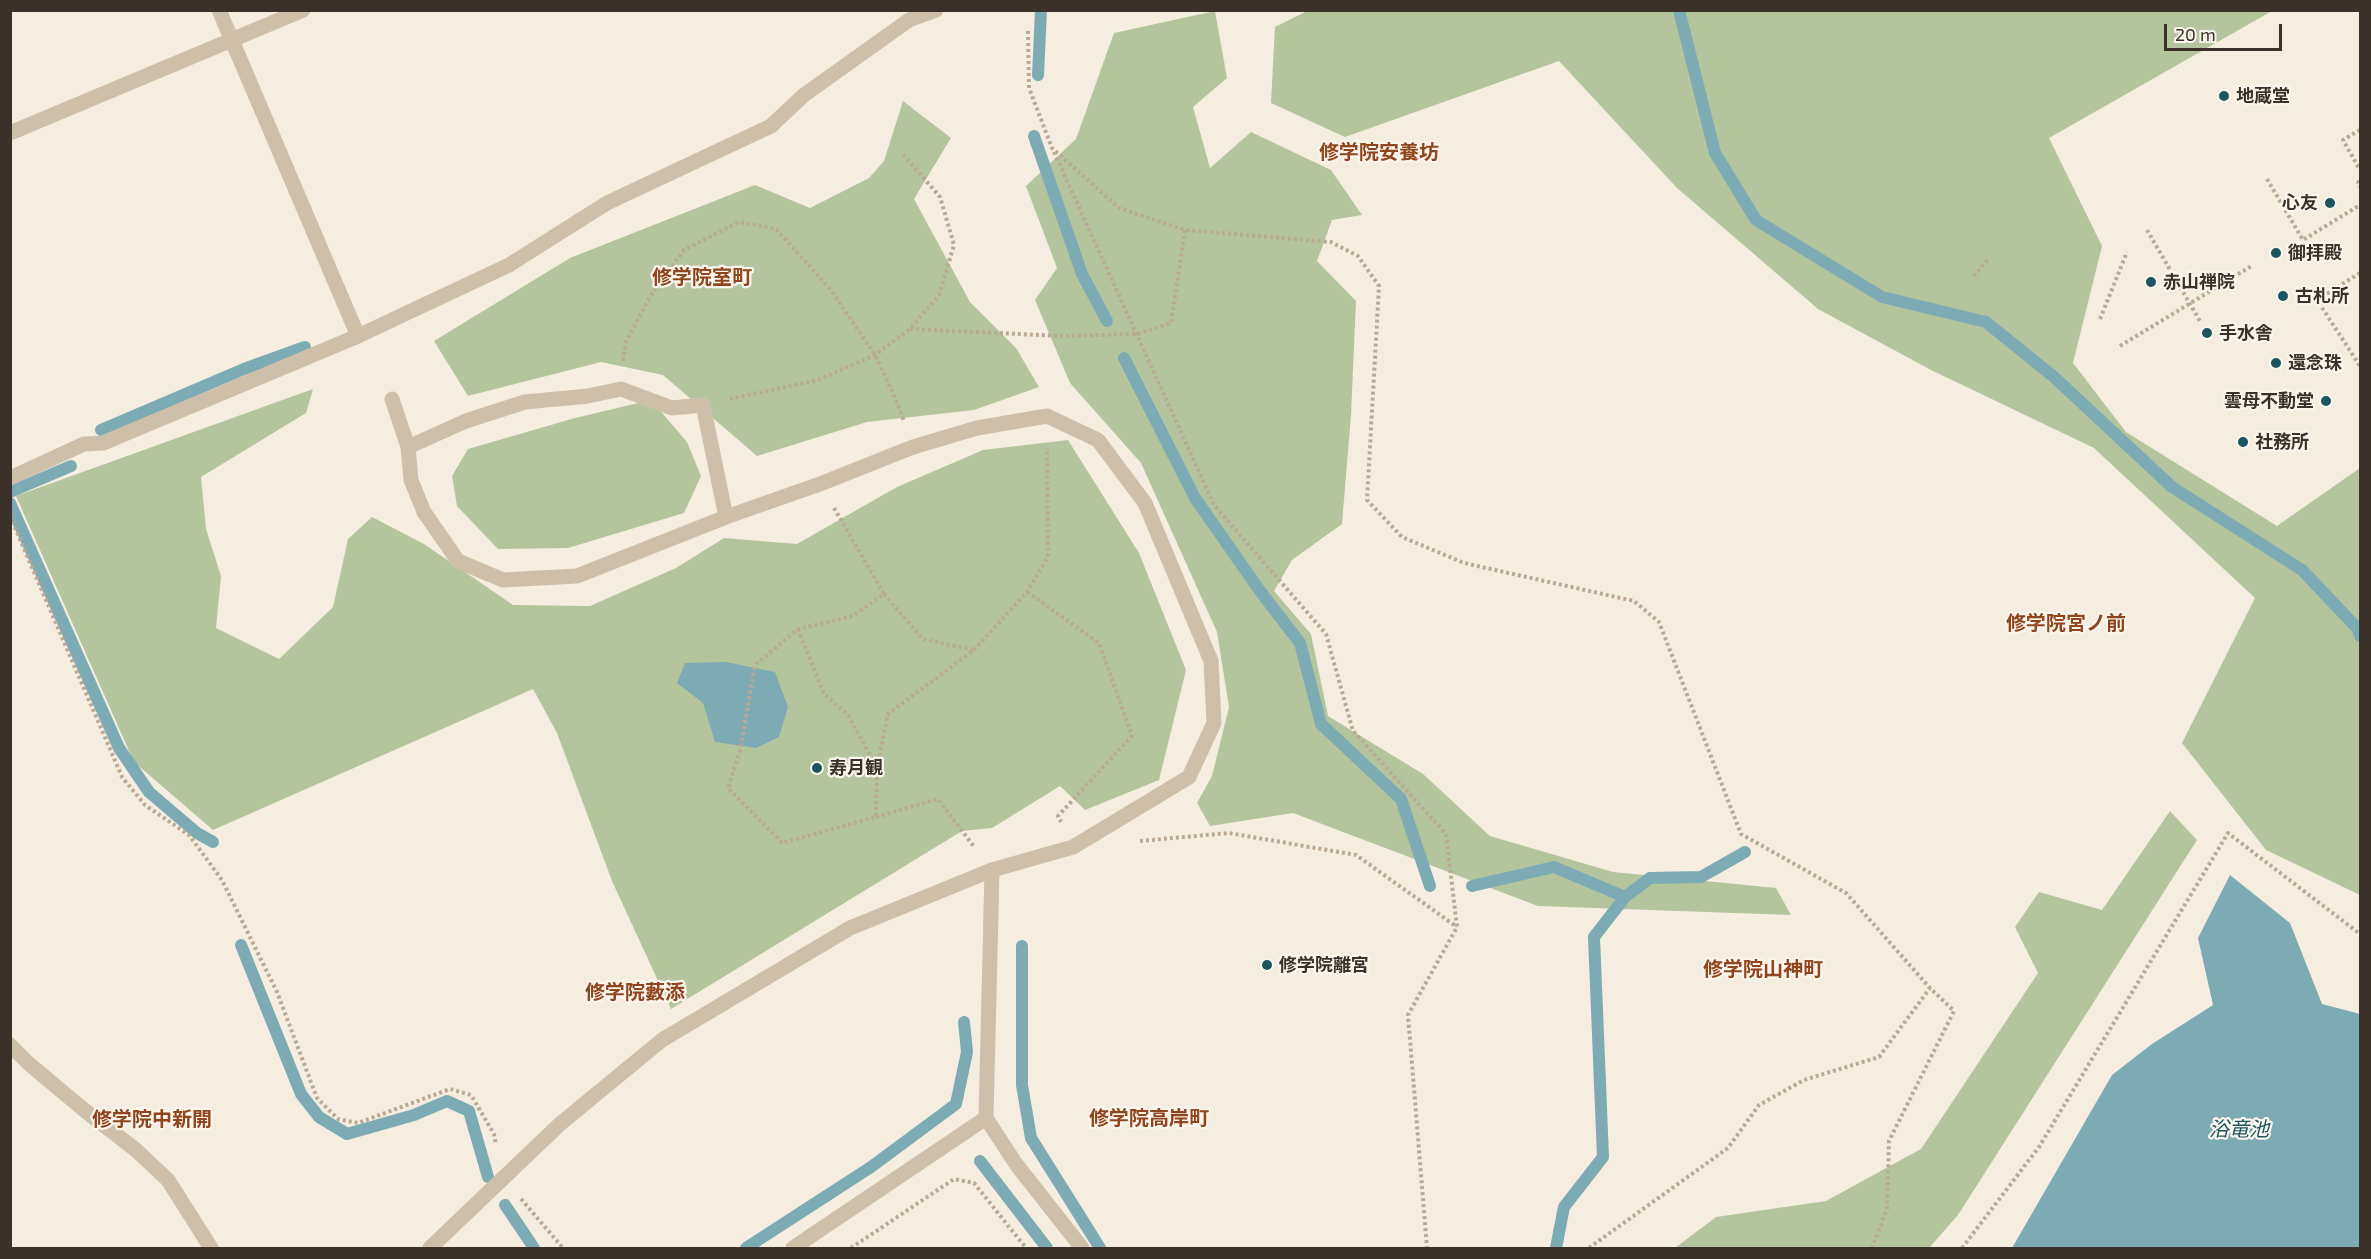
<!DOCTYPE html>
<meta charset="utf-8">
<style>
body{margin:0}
#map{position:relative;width:2371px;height:1259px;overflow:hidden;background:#f5ede0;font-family:"Exo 2",sans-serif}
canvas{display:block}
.frame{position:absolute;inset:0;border:12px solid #3b312a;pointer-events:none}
.scale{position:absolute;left:2164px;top:24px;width:118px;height:27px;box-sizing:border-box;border:3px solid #3b312a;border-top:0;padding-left:8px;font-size:18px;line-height:21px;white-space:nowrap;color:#3b312a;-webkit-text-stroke:4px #fbf6ed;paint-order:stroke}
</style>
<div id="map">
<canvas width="2371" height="1259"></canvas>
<div class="frame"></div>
<div class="scale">20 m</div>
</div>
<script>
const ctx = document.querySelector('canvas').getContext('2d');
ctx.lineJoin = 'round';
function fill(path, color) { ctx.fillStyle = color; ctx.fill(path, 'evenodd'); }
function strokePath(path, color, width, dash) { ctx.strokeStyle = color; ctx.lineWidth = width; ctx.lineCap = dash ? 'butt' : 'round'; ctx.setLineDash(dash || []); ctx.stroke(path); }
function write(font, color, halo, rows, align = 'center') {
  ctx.font = font + ' "Exo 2","Noto Sans JP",sans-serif'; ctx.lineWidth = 4.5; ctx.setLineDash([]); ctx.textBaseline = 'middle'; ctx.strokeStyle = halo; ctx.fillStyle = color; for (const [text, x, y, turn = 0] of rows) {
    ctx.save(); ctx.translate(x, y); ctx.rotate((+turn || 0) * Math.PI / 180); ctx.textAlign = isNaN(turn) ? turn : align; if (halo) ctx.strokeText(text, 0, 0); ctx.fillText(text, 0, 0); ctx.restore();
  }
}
const green = new Path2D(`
 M 1215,11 L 1227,78 L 1193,107 L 1210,168 L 1251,132 L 1331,170 L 1362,215 L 1332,220 L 1317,261 L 1356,301 L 1351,415 L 1342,524 L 1292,560 L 1274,591 L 1311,634 L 1328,716 L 1423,774 L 1490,836 L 1613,872 L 1776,888 L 1791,915 L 1538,906 L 1293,813 L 1210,826 L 1197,803 L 1212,776 L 1229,707 L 1217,632 L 1141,463 L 1070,383 L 1035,300 L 1057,268 L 1026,186 L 1076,139 L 1114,33 Z
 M 1307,11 L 2272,11 L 2049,138 L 2102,246 L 2073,363 L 2126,432 L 2277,526 L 2360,468 L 2360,895 L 2266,850 L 2182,743 L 2255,598 L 2094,448 L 1931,370 L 1818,309 L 1677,188 L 1559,61 L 1345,137 L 1271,103 L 1275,27 Z
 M 903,101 L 951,138 L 914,199 L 970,302 L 1016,348 L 1039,387 L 974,410 L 867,422 L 757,456 L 663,375 L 601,362 L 468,396 L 434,341 L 570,258 L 755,185 L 810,208 L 869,178 L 884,161 Z
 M 313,389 L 306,413 L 201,477 L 206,529 L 221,576 L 216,628 L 279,659 L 333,607 L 348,539 L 372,517 L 424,544 L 513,605 L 590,606 L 676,568 L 724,538 L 797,544 L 897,487 L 983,450 L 1068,440 L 1139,553 L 1186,670 L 1159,780 L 1085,810 L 1060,786 L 992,828 L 962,831 L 671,1009 L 612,881 L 557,733 L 533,689 L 213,830 L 134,762 L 16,496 Z
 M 651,400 L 687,442 L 701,476 L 684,513 L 568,548 L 498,549 L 457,506 L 452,476 L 468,449 L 575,418 Z
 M 2170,811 L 2197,840 L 1958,1215 L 1929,1248 L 1675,1248 L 1716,1217 L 1826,1201 L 1921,1149 L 2038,973 L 2015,927 L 2039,892 L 2102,910 Z`);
const water = new Path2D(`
 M 726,662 L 775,672 L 788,707 L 779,737 L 756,748 L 715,742 L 703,703 L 677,683 L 685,663 Z
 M 2230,875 L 2290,923 L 2322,1004 L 2360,1014 L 2360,1248 L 2012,1248 L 2112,1075 L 2152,1044 L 2213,1005 L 2198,938 Z`);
const stream = new Path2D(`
 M 1679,10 L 1715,153 L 1756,220 L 1882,297 L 1986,322 L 2054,377 L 2172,487 L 2302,570 L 2358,629 L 2360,636
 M 1038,75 L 1041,10
 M 1034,136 L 1082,274 L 1107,321
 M 1124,358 L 1195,498 L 1260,591 L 1300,643 L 1321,724 L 1401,799 L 1430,886
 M 101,430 L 244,369 L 305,347
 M 10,492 L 71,466
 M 10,503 L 119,748 L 149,792 L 197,833 L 213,842
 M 1472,886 L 1554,867 L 1625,897 L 1594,937 L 1603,1157 L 1564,1207 L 1556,1248
 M 1625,897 L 1650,878 L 1701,877 L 1745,852
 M 241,945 L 301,1094 L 319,1117 L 347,1134 L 414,1115 L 447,1101 L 469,1111 L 488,1177
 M 1022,946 L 1022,1085 L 1031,1138 L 1100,1248
 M 980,1161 L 1047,1248
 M 505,1205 L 534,1248
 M 746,1248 L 871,1167 L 956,1104 L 967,1052 L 964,1022`);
const path = new Path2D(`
 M 1028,31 L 1029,88 L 1052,148 L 1119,208 L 1185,230 L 1331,242 L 1358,256 L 1379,286 L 1367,500 L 1402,537 L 1464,563 L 1634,601 L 1659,622 L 1741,834 L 1846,893 L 1930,988 L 1954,1011 L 1889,1141 L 1887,1209 L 1872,1248
 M 2360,130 L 2343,140 L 2360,170
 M 1054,152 L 1214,505 L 1326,634 L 1353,731 L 1446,834 L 1457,927 L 1408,1015 L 1427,1248
 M 2267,179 L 2303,240 L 2360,205
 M 2360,181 L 2358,183 L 2360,187
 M 2147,230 L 2201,323
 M 2360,273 L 2317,300 L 2360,366
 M 1974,276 L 1989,258
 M 2100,319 L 2127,252
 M 910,329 L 1062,336 L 1137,334 L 1171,323 L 1185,230
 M 2120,346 L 2253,265
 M 623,361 L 626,342 L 651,295 L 684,250 L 739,222 L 776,229 L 831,290 L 875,355 L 894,395 L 904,421
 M 730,399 L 818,380 L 875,355 L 910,329 L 939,295 L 954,245 L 940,197 L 902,153
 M 834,508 L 884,594 L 853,616 L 798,629 L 755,665 L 740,751 L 728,788 L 782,843 L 876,817 L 877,767 L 888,714 L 974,650 L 1027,592 L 1048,557 L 1047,448
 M 10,516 L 122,777 L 145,805 L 189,835 L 222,880 L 277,992 L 317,1098 L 338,1119 L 358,1123 L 450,1089 L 471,1095 L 494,1134 L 496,1145
 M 1027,592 L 1099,643 L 1132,736 L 1058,816 L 1061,822
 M 884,594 L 923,639 L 973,650
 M 798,629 L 824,694 L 848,715 L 876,766
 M 876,817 L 938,799 L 975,848
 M 1140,841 L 1229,833 L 1356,855 L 1457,927
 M 521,1199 L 563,1248
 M 851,1248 L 954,1179 L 974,1183 L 1026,1248
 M 1589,1248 L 1728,1148 L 1759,1105 L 1804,1080 L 1879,1057 L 1930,988
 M 1962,1248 L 2039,1147 L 2228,833 L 2360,934`);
const lane = new Path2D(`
 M 10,133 L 303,10
 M 509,265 L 607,203 L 771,126 L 804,95 L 909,20 L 936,10
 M 392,399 L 408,447 L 466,421 L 525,402 L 588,396 L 621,389 L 672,408 L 703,405 L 726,517
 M 408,447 L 411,480 L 424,512 L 458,561 L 503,580 L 577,576 L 726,517 L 820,484 L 913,447 L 977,428 L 1047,416 L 1098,440 L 1145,503 L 1211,661 L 1214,723 L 1189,777 L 1073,847 L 992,870 L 850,928 L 662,1040 L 560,1124 L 430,1248
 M 10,478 L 84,444 L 103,443 L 358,336
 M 992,870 L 986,1118 L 1016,1164 L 1082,1248
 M 10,1045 L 28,1063 L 83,1109 L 136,1150 L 168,1180 L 211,1248
 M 793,1248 L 986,1118`);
const street = new Path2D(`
 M 219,10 L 358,336 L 509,265`);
const markers = [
 [2224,96,6,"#1c5460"],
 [2330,203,6,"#1c5460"],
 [2276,253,6,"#1c5460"],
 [2151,282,6,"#1c5460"],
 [2283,296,6,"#1c5460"],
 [2207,333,6,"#1c5460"],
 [2276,363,6,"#1c5460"],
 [2326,401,6,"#1c5460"],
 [2243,442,6,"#1c5460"],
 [817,768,6,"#1c5460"],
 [1267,965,6,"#1c5460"]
];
const poiNames = [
 ["地蔵堂",2236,96],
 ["心友",2318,203,"right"],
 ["御拝殿",2288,253],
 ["赤山禅院",2163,282],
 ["古札所",2295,296],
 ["手水舎",2219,333],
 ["還念珠",2288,363],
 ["雲母不動堂",2314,401,"right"],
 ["社務所",2255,442],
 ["寿月観",829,768],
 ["修学院離宮",1279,965]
];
const neighbourhoodNames = [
 ["修学院安養坊",1379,152],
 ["修学院室町",702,277],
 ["修学院宮ノ前",2066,623],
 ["修学院山神町",1763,969],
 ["修学院藪添",635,992],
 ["修学院高岸町",1149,1118],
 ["修学院中新開",152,1119]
];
const waterNames = [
 ["浴竜池",2239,1129]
];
fill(green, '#b4c59e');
fill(water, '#7cabb4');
strokePath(stream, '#7cabb4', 12);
strokePath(path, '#baa994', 4, [3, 3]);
strokePath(lane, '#cebfaa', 15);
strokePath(street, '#cebfaa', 15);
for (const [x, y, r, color] of markers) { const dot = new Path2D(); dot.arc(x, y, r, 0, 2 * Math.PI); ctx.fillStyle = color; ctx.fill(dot); strokePath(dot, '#fbf6ed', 2); }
write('bold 18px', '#3b312a', '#fbf6ed', poiNames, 'left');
write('bold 20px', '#90451d', '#fbf6ed', neighbourhoodNames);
write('italic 20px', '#1c5460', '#fbf6ed', waterNames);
</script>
